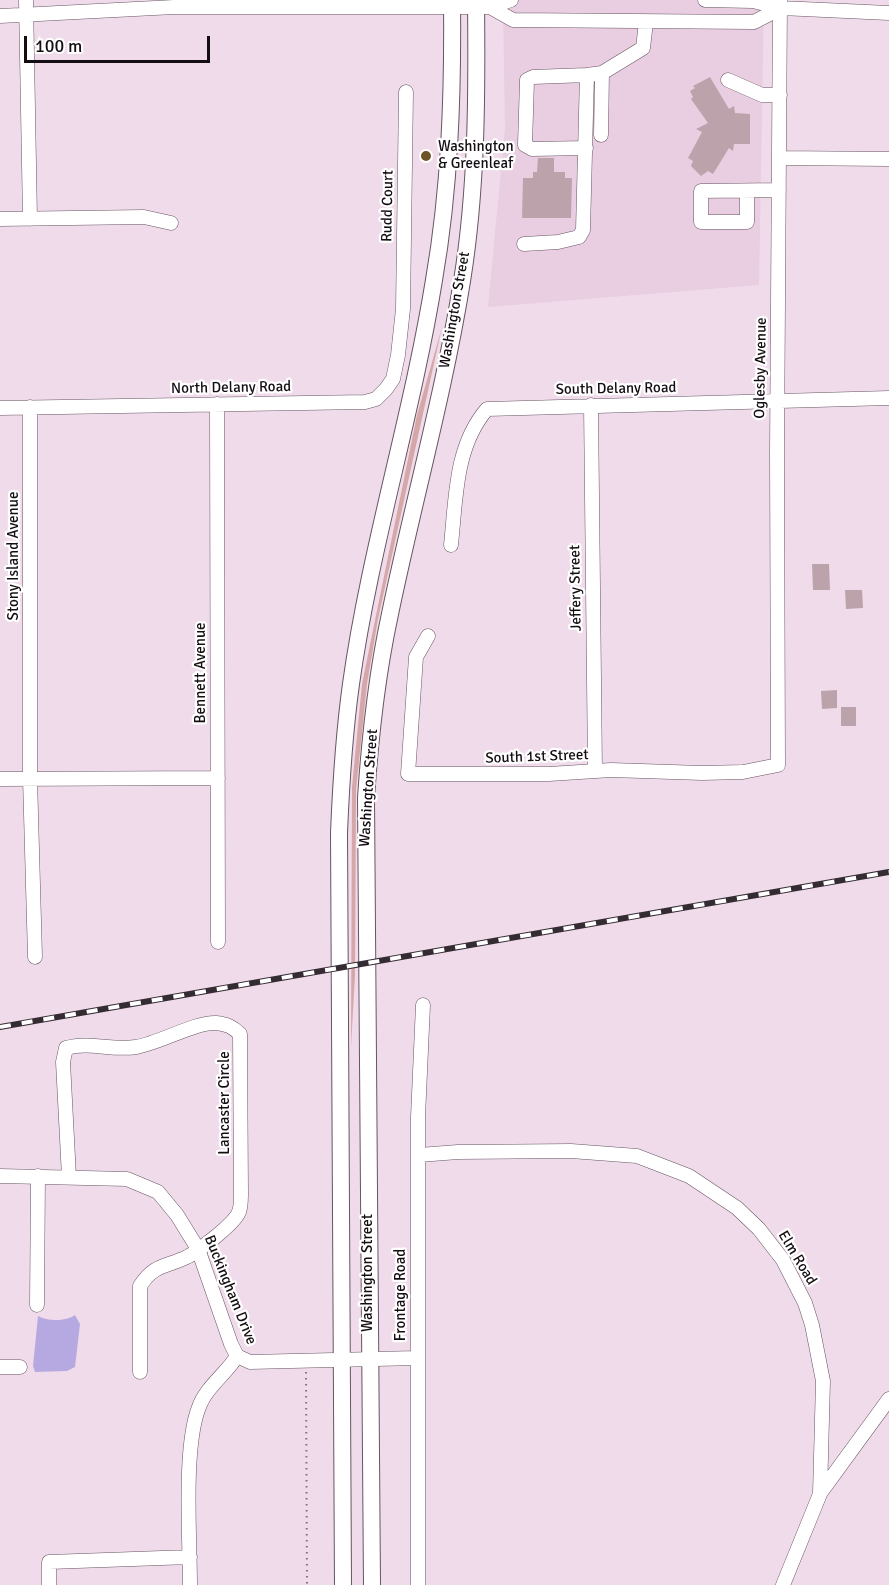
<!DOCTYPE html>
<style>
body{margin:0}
#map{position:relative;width:889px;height:1585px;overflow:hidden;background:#f0dbea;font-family:Signika,sans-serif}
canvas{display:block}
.scale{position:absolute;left:24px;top:36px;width:186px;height:27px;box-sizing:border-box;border:3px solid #140d12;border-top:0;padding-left:8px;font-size:18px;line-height:21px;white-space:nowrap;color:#140d12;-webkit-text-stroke:4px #fff;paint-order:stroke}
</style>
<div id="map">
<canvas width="889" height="1585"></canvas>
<div class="scale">100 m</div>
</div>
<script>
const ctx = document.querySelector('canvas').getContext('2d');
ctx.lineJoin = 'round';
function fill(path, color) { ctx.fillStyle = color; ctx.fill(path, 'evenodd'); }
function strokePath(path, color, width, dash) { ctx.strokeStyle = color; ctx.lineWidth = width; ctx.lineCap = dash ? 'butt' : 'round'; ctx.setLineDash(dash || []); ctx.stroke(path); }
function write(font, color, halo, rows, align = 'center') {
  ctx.font = font + ' Signika,sans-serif'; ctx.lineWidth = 4.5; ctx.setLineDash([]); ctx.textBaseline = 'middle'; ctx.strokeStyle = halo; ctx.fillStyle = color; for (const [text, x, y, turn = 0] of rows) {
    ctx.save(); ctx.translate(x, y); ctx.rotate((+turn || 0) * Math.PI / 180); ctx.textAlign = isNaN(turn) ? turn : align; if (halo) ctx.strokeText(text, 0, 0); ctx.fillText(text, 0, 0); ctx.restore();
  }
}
const built = new Path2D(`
 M 503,0 L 764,0 L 759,285 L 488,307 L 505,128 Z`);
const green = new Path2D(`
 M 442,327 L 378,619 L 367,684 L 356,790 L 355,975 L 351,1047 L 352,787 L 362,684 L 417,415 Z`);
const water = new Path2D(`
 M 75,1315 L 80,1324 L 75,1367 L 67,1371 L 35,1372 L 33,1366 L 38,1316 C 48,1322 67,1321 75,1315 Z`);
const building = new Path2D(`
 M 710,77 L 729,109 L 734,106 L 735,113 L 750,114 L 750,144 L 734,144 L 733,151 L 729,148 L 713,174 L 708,171 L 701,176 L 691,166 L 693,161 L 688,158 L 702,132 L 696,129 L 708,123 L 691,99 L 693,97 L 690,91 L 695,88 L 693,86 Z
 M 538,158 L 554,158 L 554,172 L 565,172 L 565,178 L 572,178 L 571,218 L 522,218 L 523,178 L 533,178 L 533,172 L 537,172 Z
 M 812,564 L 829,564 L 830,590 L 813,590 Z
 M 845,590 L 862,590 L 863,608 L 846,609 Z
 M 837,690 L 837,708 L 822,709 L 821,691 Z
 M 841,707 L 856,707 L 856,726 L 841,726 Z`);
const path = new Path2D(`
 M 306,1372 L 307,1585`);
const minor = new Path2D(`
 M 26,0 L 30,219
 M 705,0 L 753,1 L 781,8 L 889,13
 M 490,7 L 513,20 L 754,22 L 781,8
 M 0,16 L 174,7 L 490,7 L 511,0
 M 728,80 L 762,95 L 780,95
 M 601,135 L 602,73 L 643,48 L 646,22
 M 586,148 L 532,149 L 525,145 L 527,80 L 533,77 L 587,75
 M 779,158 L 889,159
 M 747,191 L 747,222 L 701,222 L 701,191 L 779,190
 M 0,219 L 144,217 L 171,223
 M 524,244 L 558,242 L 579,237 L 583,230 L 587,75 L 602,73
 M 217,404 L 218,942
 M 591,405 L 595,771
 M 30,407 L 30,778 L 35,957
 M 0,408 L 365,402 L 376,399 L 386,389 L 393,379 L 398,355 L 403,309 L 406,92
 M 451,545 C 456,498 455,446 487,409 L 889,398
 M 428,636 L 416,657 L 408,774 L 549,774 L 611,770 L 702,773 L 743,772 L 778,765 L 777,452 L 780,0
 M 0,779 L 218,778
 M 419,1155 L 458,1152 L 571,1151 L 637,1156 L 689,1176 L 737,1208 L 759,1229 L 783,1260 L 805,1303 L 812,1325 L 823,1381 L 820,1494 L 783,1585
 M 0,1176 L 127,1179 L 158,1192 L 177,1215 L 198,1249 L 231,1344 L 237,1356 L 250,1362 L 417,1358
 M 69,1177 L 63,1062 L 66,1048 C 89,1041 112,1051 136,1047 C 160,1043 195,1022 216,1023 C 227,1024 233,1027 240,1034 L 241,1195 C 241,1201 241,1209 238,1214 C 231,1226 200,1250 187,1257 C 166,1267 154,1264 140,1286 L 140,1372
 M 37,1305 L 38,1176
 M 0,1367 L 20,1367
 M 821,1492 L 889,1399
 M 49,1585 L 49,1562 L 190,1557
 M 190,1585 C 190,1539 183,1447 199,1407 C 206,1387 227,1373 237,1356
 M 418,1585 L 418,1117 L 423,1005`);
const major = new Path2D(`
 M 343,1585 L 339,833 C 341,784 344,734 351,684 C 370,548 412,416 434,280 C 450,188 453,94 452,0
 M 372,1585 L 366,798 C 370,737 377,674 390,614 C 413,503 444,393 462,281 C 477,188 477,94 476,0`);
const rail = new Path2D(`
 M 0,1027 L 889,872`);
const markers = [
 [426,156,6,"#6f5426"]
];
const poiNames = [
 ["Washington",438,147],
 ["& Greenleaf",438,164]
];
const streetNames = [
 ["Rudd Court",388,206,-89],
 ["Washington Street",455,310,-80],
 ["Oglesby Avenue",761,368,-89],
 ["North Delany Road",231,388,-1],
 ["South Delany Road",616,389,-1],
 ["Stony Island Avenue",14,556,-90],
 ["Jeffery Street",576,588,-91],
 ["Bennett Avenue",201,673,-90],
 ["South 1st Street",537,757,-2],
 ["Washington Street",369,788,-86],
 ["Lancaster Circle",225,1103,-90],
 ["Elm Road",797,1258,59],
 ["Washington Street",368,1273,-90],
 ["Buckingham Drive",230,1290,68],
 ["Frontage Road",401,1295,-90]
];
fill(built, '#e9cde1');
fill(green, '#d5a7a8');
fill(water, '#b6a9e1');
fill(building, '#bca3ab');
strokePath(minor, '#675562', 15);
strokePath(major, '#675562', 18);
strokePath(path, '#80727c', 2, [1.5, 4.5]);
strokePath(minor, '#fff', 14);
strokePath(major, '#fff', 16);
strokePath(rail, '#352c33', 6);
strokePath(rail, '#fff', 4, [11]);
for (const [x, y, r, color] of markers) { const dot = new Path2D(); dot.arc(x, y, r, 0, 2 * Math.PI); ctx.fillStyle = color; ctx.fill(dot); strokePath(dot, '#fff', 2); }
write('15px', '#140d12', '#fff', poiNames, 'left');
write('15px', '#140d12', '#fff', streetNames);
</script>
